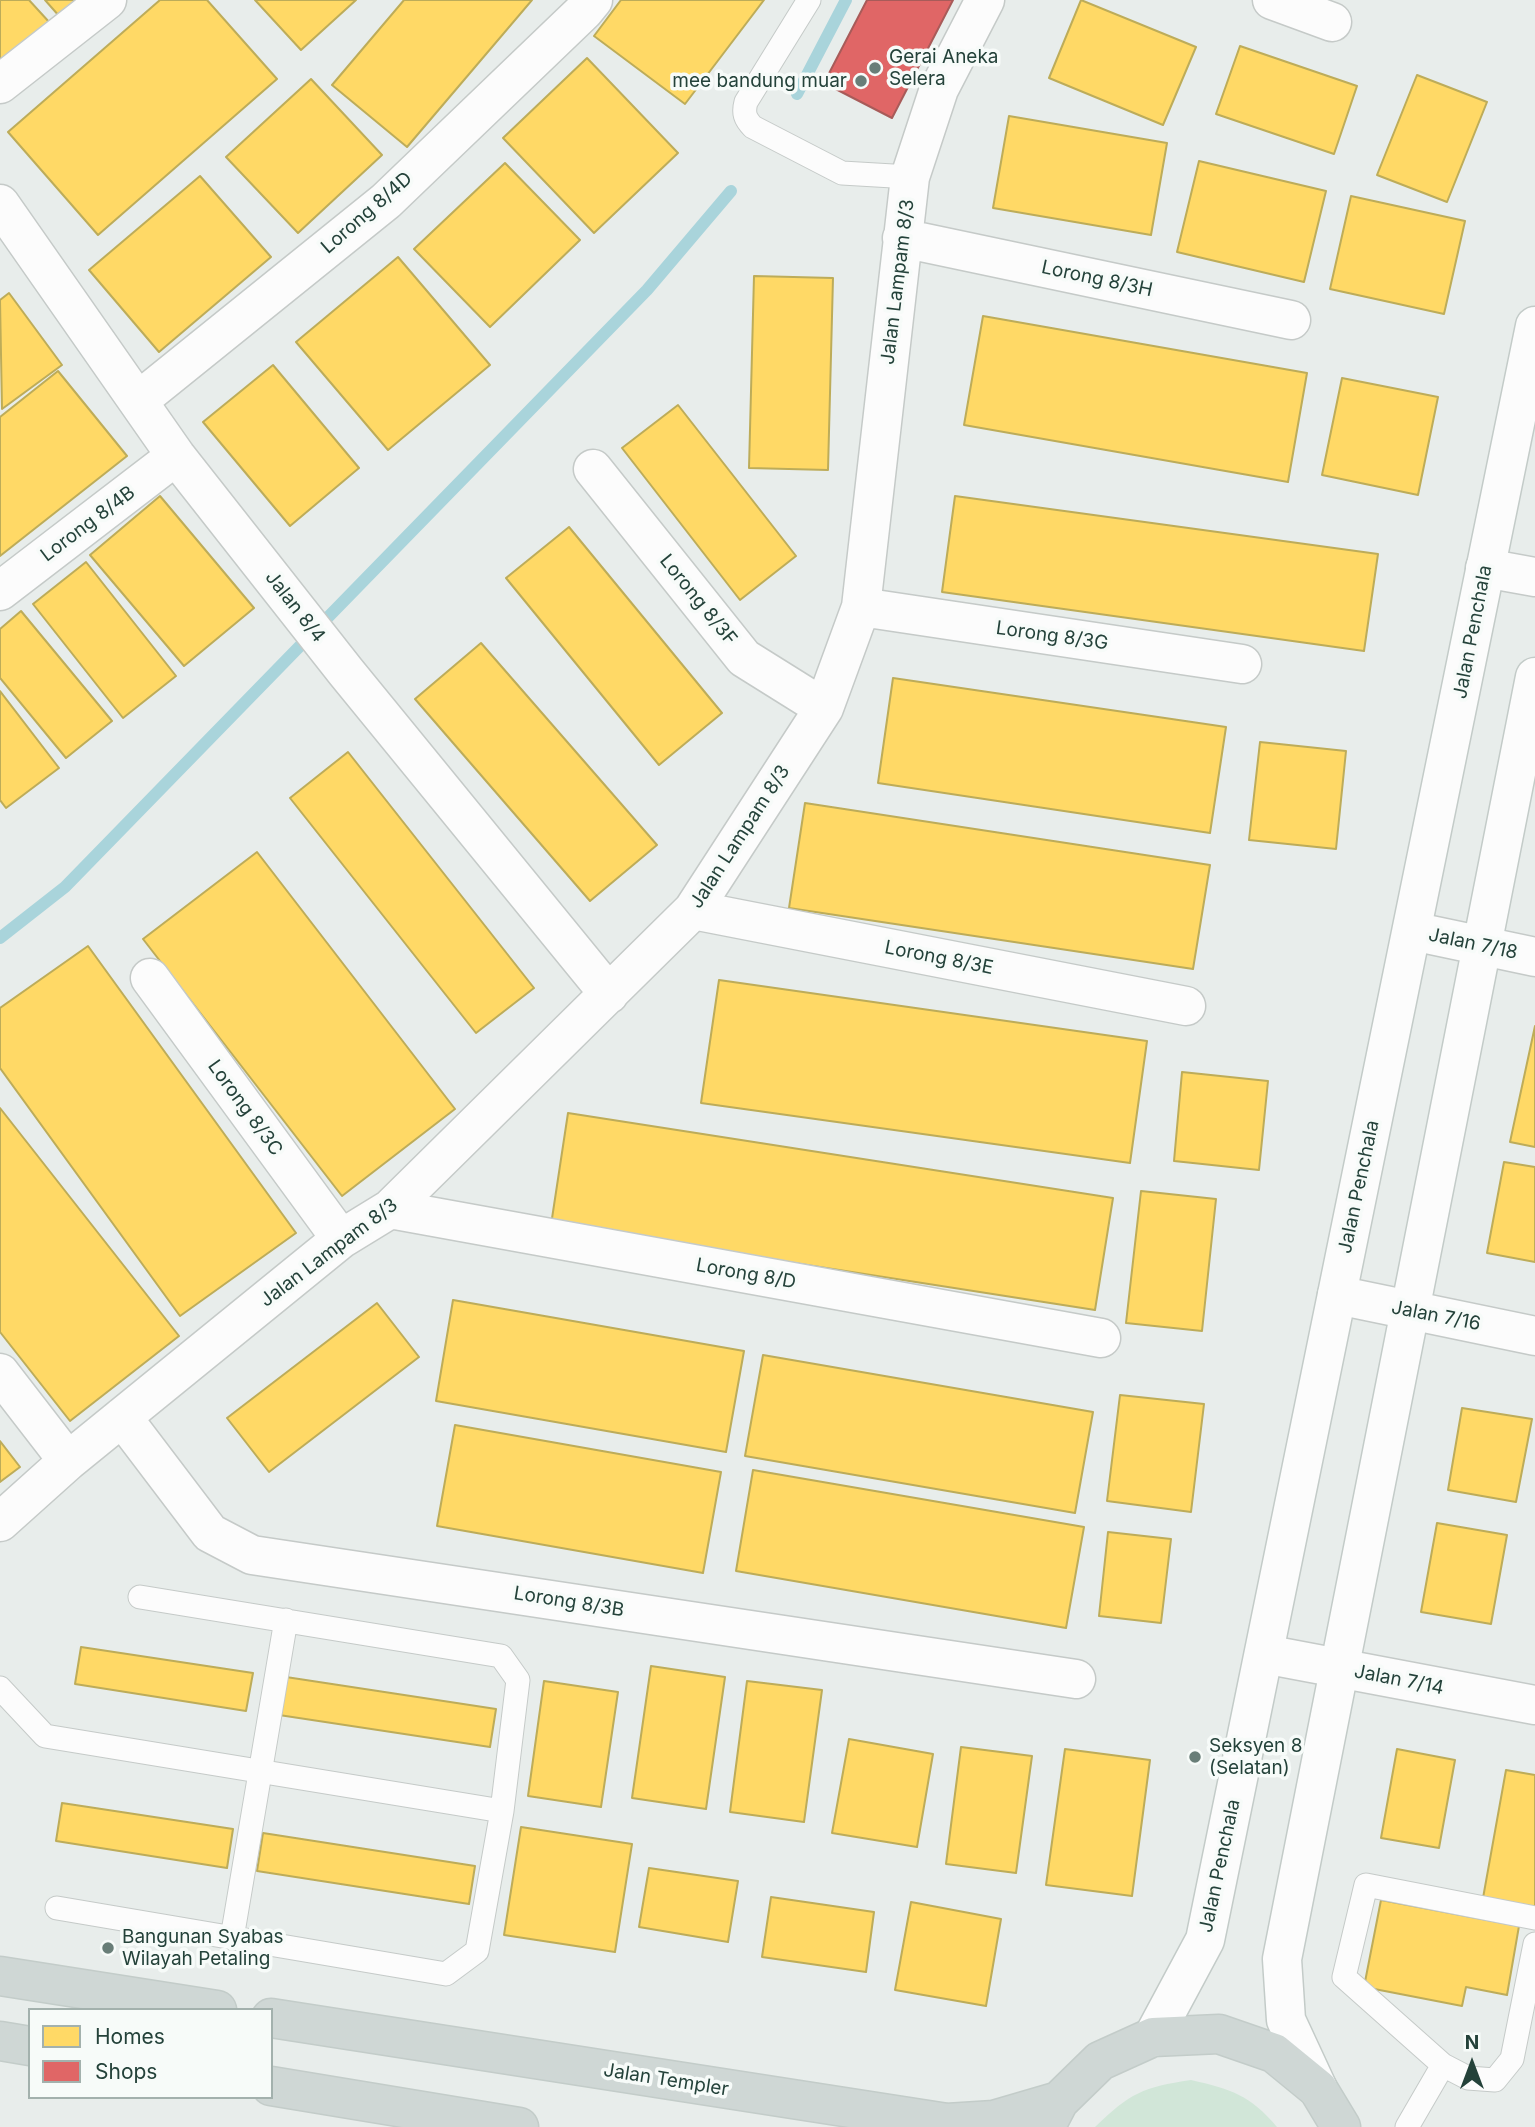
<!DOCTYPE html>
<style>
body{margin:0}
#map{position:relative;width:1535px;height:2127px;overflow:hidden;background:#e8edeb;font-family:Inter,sans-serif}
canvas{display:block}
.legend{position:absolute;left:28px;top:2008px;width:245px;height:91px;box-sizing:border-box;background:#f7fbf9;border:2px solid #a3b1ad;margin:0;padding:9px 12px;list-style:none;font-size:21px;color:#24423a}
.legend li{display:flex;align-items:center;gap:14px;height:35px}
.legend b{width:35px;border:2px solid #a3b1ad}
.north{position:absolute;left:1437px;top:2029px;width:70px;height:70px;-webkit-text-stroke:5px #f7fbf9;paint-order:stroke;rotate:0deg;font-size:19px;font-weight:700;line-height:28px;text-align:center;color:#24423a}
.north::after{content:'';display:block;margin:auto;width:24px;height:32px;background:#24423a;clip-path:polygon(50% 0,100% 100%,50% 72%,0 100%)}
</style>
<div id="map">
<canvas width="1535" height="2127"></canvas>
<ul class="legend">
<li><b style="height:19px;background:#ffd966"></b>Homes</li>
<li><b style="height:19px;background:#e06666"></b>Shops</li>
</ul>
<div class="north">N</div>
</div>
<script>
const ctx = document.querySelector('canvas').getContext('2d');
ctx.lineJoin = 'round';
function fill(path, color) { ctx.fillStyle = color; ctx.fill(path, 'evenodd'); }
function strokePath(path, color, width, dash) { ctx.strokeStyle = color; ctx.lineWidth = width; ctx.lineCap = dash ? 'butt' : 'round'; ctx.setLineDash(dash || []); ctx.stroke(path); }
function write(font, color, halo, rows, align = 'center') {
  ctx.font = font + ' Inter,sans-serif'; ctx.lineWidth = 7; ctx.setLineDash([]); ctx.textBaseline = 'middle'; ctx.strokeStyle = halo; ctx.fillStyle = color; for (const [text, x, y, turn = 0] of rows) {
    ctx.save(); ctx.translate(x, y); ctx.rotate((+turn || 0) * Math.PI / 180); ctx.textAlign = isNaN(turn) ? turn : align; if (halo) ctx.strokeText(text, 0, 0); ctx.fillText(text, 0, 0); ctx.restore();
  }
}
const green = new Path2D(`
 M 1191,2080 C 1231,2089 1250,2095 1277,2127 L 1095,2127 C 1130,2093 1143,2087 1191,2080 Z`);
const homes = new Path2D(`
 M 0,0 L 29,0 L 50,23 L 0,66 Z
 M 45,0 L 79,0 L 60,17 Z
 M 160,0 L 207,0 L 277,79 L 98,235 L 8,132 Z
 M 255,0 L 356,0 L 301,50 Z
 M 404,0 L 532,0 L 407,147 L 332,85 Z
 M 621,0 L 764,0 L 685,104 L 594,36 Z
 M 1081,0 L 1196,47 L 1163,125 L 1049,78 Z
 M 1240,46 L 1357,86 L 1334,154 L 1216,114 Z
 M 587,58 L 678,153 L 594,233 L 503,138 Z
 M 1417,75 L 1487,102 L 1447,202 L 1377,175 Z
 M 311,79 L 382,155 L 298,233 L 226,157 Z
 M 1009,116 L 1167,143 L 1151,235 L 993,208 Z
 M 1199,161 L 1326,191 L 1304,282 L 1177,252 Z
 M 505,163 L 580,240 L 490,327 L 414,249 Z
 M 200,176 L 271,257 L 159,352 L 89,270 Z
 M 1351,196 L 1465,221 L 1444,314 L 1330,289 Z
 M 398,257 L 490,365 L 388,450 L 296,342 Z
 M 754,276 L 833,278 L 828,470 L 749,468 Z
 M 9,293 L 62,365 L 2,409 L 0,300 Z
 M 983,316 L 1307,373 L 1288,482 L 964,425 Z
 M 273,365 L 359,468 L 290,526 L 203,422 Z
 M 58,371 L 127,456 L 0,556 L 0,417 Z
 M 1342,378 L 1438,397 L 1418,495 L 1322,475 Z
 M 678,405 L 796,556 L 740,600 L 622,448 Z
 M 160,496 L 254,608 L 184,666 L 90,555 Z
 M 955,496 L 1378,554 L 1364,651 L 942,592 Z
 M 569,527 L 722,713 L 659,765 L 506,578 Z
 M 86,562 L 176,676 L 123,718 L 33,604 Z
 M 21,611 L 112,721 L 66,758 L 0,678 L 0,629 Z
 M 481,643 L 657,845 L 590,901 L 415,699 Z
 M 893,678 L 1226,727 L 1210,833 L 878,783 Z
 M 0,691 L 59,768 L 6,808 L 0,800 Z
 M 1260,742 L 1346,751 L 1336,849 L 1249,840 Z
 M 348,752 L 534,988 L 476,1033 L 290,798 Z
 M 805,803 L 1210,865 L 1193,969 L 789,908 Z
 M 257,852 L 455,1109 L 342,1196 L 143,939 Z
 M 88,946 L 296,1233 L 180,1316 L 0,1068 L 0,1008 Z
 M 719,980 L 1147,1041 L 1130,1163 L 701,1103 Z
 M 1535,1026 L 1535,1147 L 1510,1142 Z
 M 1182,1072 L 1268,1081 L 1259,1170 L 1174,1161 Z
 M 0,1108 L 179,1336 L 70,1421 L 0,1332 Z
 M 568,1113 L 1113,1198 L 1095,1310 L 551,1225 Z
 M 1504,1162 L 1535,1167 L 1535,1262 L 1487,1253 Z
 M 1141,1191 L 1216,1199 L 1202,1331 L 1126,1323 Z
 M 453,1300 L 744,1351 L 726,1452 L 436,1401 Z
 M 377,1303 L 419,1357 L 269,1472 L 227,1418 Z
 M 763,1355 L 1093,1412 L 1075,1513 L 745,1456 Z
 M 1120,1395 L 1204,1404 L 1191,1512 L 1107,1501 Z
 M 1462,1408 L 1532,1419 L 1516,1502 L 1448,1490 Z
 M 455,1425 L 721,1472 L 703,1573 L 437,1526 Z
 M 0,1441 L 20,1467 L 0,1482 Z
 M 753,1470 L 1084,1527 L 1066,1628 L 736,1571 Z
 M 1437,1523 L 1507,1535 L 1491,1624 L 1421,1612 Z
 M 1108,1532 L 1171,1539 L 1161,1623 L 1099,1616 Z
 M 81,1647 L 253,1673 L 246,1711 L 75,1684 Z
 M 651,1666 L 725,1677 L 706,1809 L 632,1798 Z
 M 286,1677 L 496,1709 L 490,1747 L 279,1715 Z
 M 544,1681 L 618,1692 L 601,1807 L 528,1796 Z
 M 747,1681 L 822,1690 L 804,1822 L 730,1812 Z
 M 849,1739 L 933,1754 L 917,1847 L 832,1833 Z
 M 961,1747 L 1032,1756 L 1016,1873 L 946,1864 Z
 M 1065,1749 L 1150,1760 L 1132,1896 L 1046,1885 Z
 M 1397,1749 L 1455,1760 L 1439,1848 L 1381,1838 Z
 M 1506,1770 L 1535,1775 L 1535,1907 L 1483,1898 Z
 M 62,1803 L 233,1829 L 227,1868 L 56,1841 Z
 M 521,1827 L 632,1844 L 615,1952 L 504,1935 Z
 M 263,1833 L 475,1866 L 469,1904 L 257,1871 Z
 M 649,1868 L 738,1881 L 728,1942 L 639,1927 Z
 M 771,1897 L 874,1912 L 866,1972 L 762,1957 Z
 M 1381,1900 L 1519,1926 L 1507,1995 L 1466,1987 L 1462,2006 L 1364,1987 Z
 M 911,1902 L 1001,1919 L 986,2006 L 895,1990 Z`);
const shops = new Path2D(`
 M 867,0 L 953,0 L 892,118 L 824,83 Z`);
const stream = new Path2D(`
 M 797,94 L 846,0
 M 0,938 L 65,887 L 647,290 L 731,191`);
const lane = new Path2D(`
 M 809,0 L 746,102 C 743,113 745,119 753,127 L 842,173 L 910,177
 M 0,1688 L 45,1736 L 502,1811
 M 57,1908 L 446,1974 L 477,1951 L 502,1811 L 518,1680 L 501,1656 L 140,1597
 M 1535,1918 L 1366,1885 L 1344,1977 L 1443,2065 L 1468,2078 L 1495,2080 L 1512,2059 L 1535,1944
 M 232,1938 L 286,1620
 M 1407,2127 L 1443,2065`);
const street = new Path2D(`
 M 1272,0 L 1332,22
 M 0,84 L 107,0
 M 0,204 L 176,456 L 346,672 L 609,994
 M 902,238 L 1291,320
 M 138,401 L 386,201 L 584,11 L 593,0
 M 593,469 L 744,658 L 824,708
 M 1485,568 L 1535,577
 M 0,591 L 176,456
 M 861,607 L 1242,664
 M 693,910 L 1186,1006
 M 1412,931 L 1535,957
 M 150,978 L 341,1239
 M 390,1209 L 1101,1338
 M 1337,1295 L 1535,1336
 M 0,1373 L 68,1461
 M 122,1417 L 210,1533 L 252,1555 L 1076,1679
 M 0,1522 L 68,1461 L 341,1239 L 390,1209 L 693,910 L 824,708 L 861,607 L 910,177 L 939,89 L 985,0
 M 1264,1654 L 1535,1705`);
const secondary = new Path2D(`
 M 1153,2037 L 1205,1940 L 1535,326
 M 1318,2089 L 1286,2020 L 1282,1959 L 1535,677`);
const primary = new Path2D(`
 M 0,1976 L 217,2010
 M 271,2018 L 947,2123 L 994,2120 L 1059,2101
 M 0,2041 L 30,2046
 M 271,2086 L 519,2127
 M 1048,2122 L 1059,2101 L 1100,2061 L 1153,2037 L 1219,2034 L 1274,2053 L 1318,2089 L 1341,2127`);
const markers = [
 [875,68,7,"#697e78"],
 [861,81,7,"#697e78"],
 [1195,1757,7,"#697e78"],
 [108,1948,7,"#697e78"]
];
const poiNames = [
 ["Gerai Aneka",889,57],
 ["Selera",889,79],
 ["mee bandung muar",847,81,"right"],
 ["Seksyen 8",1209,1746],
 ["(Selatan)",1209,1768],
 ["Bangunan Syabas",122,1937],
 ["Wilayah Petaling",122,1959]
];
const streetNames = [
 ["Lorong 8/4D",367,213,-41],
 ["Lorong 8/3H",1097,279,12],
 ["Jalan Lampam 8/3",898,282,-83],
 ["Lorong 8/4B",88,524,-37],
 ["Lorong 8/3F",698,600,51],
 ["Jalan 8/4",295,607,52],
 ["Jalan Penchala",1473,632,-79],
 ["Lorong 8/3G",1052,636,8],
 ["Jalan Lampam 8/3",740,837,-57],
 ["Jalan 7/18",1473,944,12],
 ["Lorong 8/3E",939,958,11],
 ["Lorong 8/3C",245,1108,54],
 ["Jalan Penchala",1359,1187,-78],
 ["Jalan Lampam 8/3",329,1253,-37],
 ["Lorong 8/D",746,1274,10],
 ["Jalan 7/16",1436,1316,11],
 ["Lorong 8/3B",569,1602,9],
 ["Jalan 7/14",1399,1680,11],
 ["Jalan Penchala",1220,1866,-78],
 ["Jalan Templer",666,2080,9]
];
fill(green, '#d1e6d8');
fill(homes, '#ffd966');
strokePath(homes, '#bdac59', 2);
fill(shops, '#e06666');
strokePath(shops, '#a85b59', 2);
strokePath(stream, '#a9d4db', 12);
strokePath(lane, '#c5cac8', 25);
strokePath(street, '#c5cac8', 41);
strokePath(secondary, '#c3cbc8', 41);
strokePath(primary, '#c3ccc9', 41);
strokePath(lane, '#fcfcfc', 23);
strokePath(street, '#fcfcfc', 38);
strokePath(secondary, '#fcfcfc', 38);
strokePath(primary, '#cfd7d5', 38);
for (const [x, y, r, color] of markers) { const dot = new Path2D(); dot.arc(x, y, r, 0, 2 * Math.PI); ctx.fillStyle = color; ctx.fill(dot); strokePath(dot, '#f7fbf9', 2.5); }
write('19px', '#24423a', '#f7fbf9', poiNames, 'left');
write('19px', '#24423a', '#f7fbf9', streetNames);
</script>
